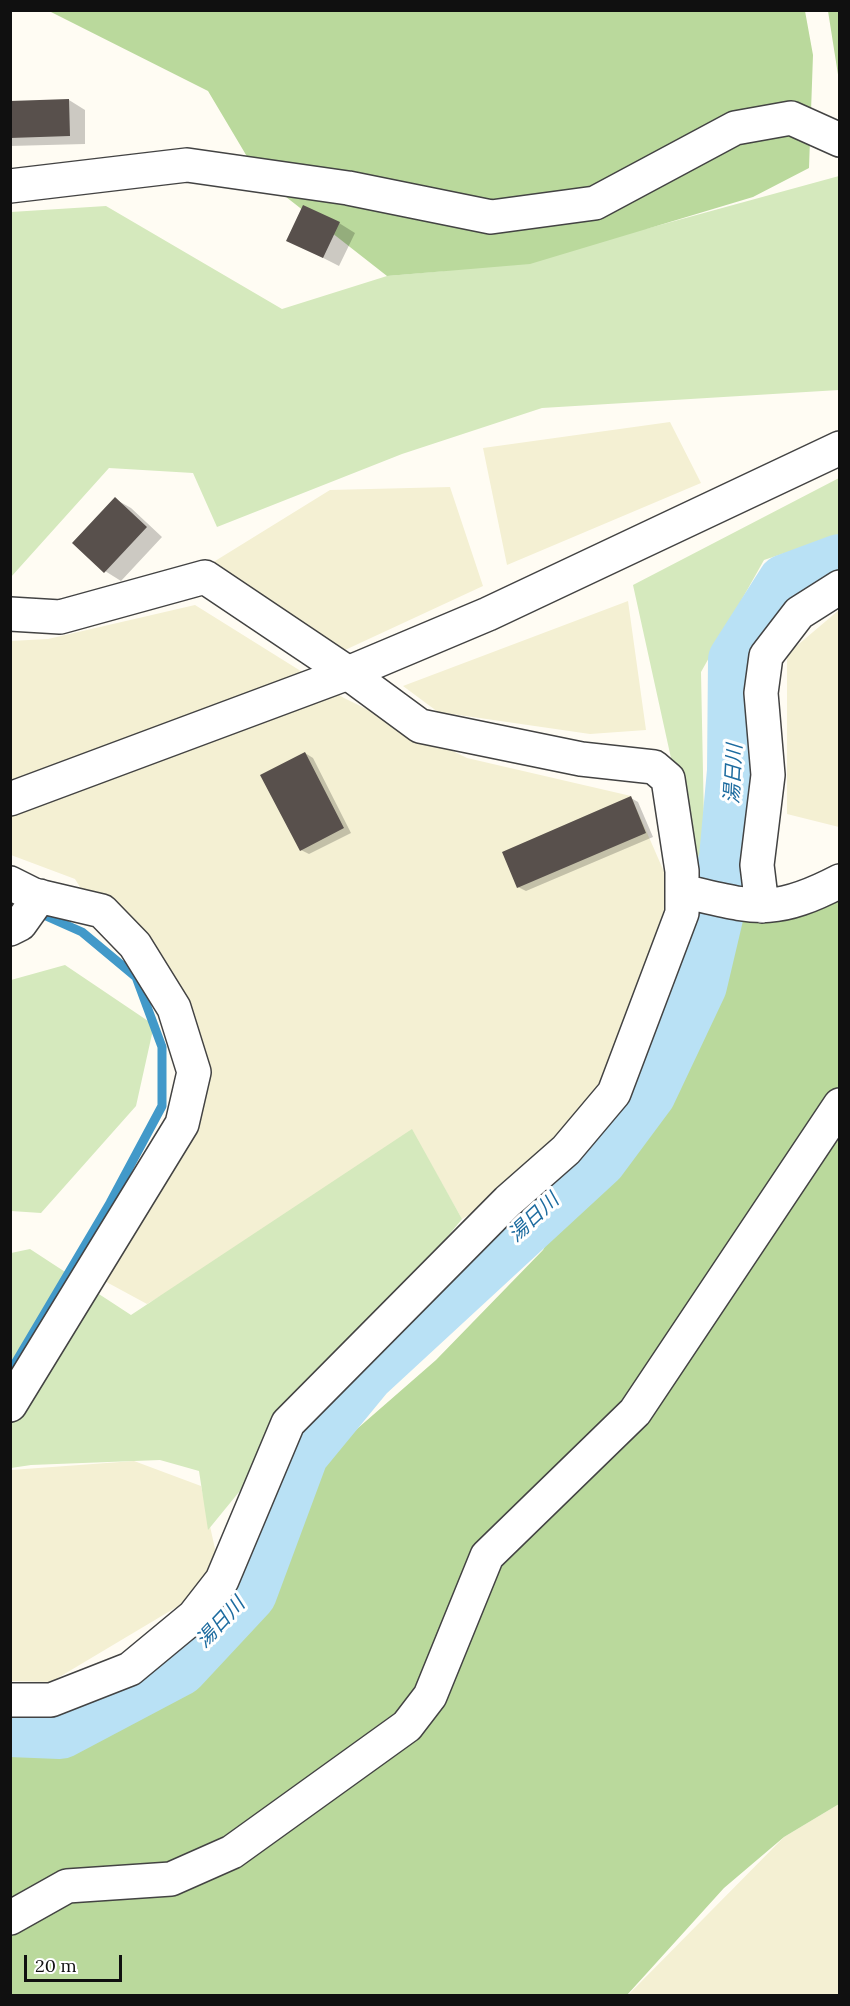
<!DOCTYPE html>
<meta charset="utf-8">
<style>
body{margin:0}
#map{position:relative;width:850px;height:2006px;overflow:hidden;background:#fffcf3;font-family:Lora,serif}
canvas{display:block}
.frame{position:absolute;inset:0;border:12px solid #101010;pointer-events:none}
.scale{position:absolute;left:24px;top:1955px;width:98px;height:27px;box-sizing:border-box;border:3px solid #101010;border-top:0;padding-left:8px;font-size:18px;line-height:21px;white-space:nowrap;color:#101010;-webkit-text-stroke:4px #fff;paint-order:stroke}
</style>
<div id="map">
<canvas width="850" height="2006"></canvas>
<div class="frame"></div>
<div class="scale">20 m</div>
</div>
<script>
const ctx = document.querySelector('canvas').getContext('2d');
ctx.lineJoin = 'round';
function fill(path, color) { ctx.fillStyle = color; ctx.fill(path, 'evenodd'); }
function strokePath(path, color, width, dash) { ctx.strokeStyle = color; ctx.lineWidth = width; ctx.lineCap = dash ? 'butt' : 'round'; ctx.setLineDash(dash || []); ctx.stroke(path); }
function write(font, color, halo, rows, align = 'center') {
  ctx.font = font + ' Lora,"Noto Sans JP",serif'; ctx.lineWidth = 6; ctx.setLineDash([]); ctx.textBaseline = 'middle'; ctx.strokeStyle = halo; ctx.fillStyle = color; for (const [text, x, y, turn = 0] of rows) {
    ctx.save(); ctx.translate(x, y); ctx.rotate((+turn || 0) * Math.PI / 180); ctx.textAlign = isNaN(turn) ? turn : align; if (halo) ctx.strokeText(text, 0, 0); ctx.fillText(text, 0, 0); ctx.restore();
  }
}
const farmland = new Path2D(`
 M 670,422 L 701,483 L 507,565 L 483,448 Z
 M 450,487 L 483,586 L 345,650 L 207,566 L 330,490 Z
 M 628,601 L 646,730 L 590,734 L 438,712 L 403,686 Z
 M 195,605 L 344,698 L 467,758 L 631,796 L 682,913 L 623,1068 L 540,1173 L 462,1219 L 420,1145 L 147,1304 L 99,1278 L 194,1072 L 75,879 L 11,855 L 10,641 L 48,639 Z
 M 839,610 L 839,827 L 787,814 L 787,654 Z
 M 134,1461 L 201,1486 L 222,1580 L 51,1682 L 11,1681 L 11,1470 Z
 M 839,1804 L 839,1995 L 627,1996 L 784,1837 Z`);
const green = new Path2D(`
 M 839,176 L 839,390 L 542,408 L 402,454 L 217,527 L 193,473 L 109,468 L 11,577 L 11,212 L 106,206 L 282,309 L 387,276 L 444,271 L 649,228 Z
 M 839,478 L 839,535 L 764,560 L 701,672 L 705,873 L 694,863 L 633,585 Z
 M 65,965 L 154,1025 L 136,1106 L 41,1213 L 11,1211 L 11,980 Z
 M 412,1129 L 462,1219 L 208,1530 L 199,1471 L 160,1460 L 31,1465 L 11,1468 L 11,1253 L 30,1249 L 131,1315 Z`);
const forest = new Path2D(`
 M 49,11 L 805,11 L 813,55 L 809,168 L 753,197 L 530,264 L 387,276 L 258,175 L 208,91 Z
 M 828,11 L 839,11 L 839,81 Z
 M 839,894 L 839,1804 L 784,1837 L 724,1888 L 627,1995 L 11,1995 L 10,1745 L 73,1749 L 235,1646 L 334,1449 L 436,1360 L 543,1250 L 724,914 Z`);
const shadow = new Path2D(`
 M 69,100 L 85,110 L 85,144 L 10,146 L 10,102 Z
 M 339,223 L 355,233 L 339,266 L 288,240 Z
 M 115,499 L 131,508 L 162,537 L 121,581 L 105,571 Z
 M 305,753 L 313,758 L 351,833 L 309,854 L 301,850 Z
 M 631,798 L 638,802 L 653,837 L 526,891 L 518,887 Z`);
const stream = new Path2D(`
 M 10,1372 L 110,1203 L 162,1106 L 162,1047 L 136,977 L 82,932 L 37,912`);
const river = new Path2D(`
 M 10,1728 L 60,1730 L 179,1667 L 248,1593 L 300,1453 L 365,1374 L 598,1159 L 647,1093 L 698,985 L 728,858 L 736,771 L 737,660 L 786,583 L 840,563`);
const building = new Path2D(`
 M 69,99 L 70,136 L 10,138 L 10,101 Z
 M 303,205 L 340,222 L 323,258 L 286,241 Z
 M 115,497 L 147,527 L 104,573 L 72,543 Z
 M 305,752 L 344,828 L 300,851 L 260,775 Z
 M 631,796 L 646,833 L 517,888 L 502,852 Z`);
const minor = new Path2D(`
 M 10,186 L 187,165 L 348,188 L 491,217 L 595,203 L 735,128 L 791,118 L 840,140
 M 10,614 L 60,617 L 205,577 L 348,673 L 420,726 L 581,759 L 654,767 L 668,779 L 682,871 L 682,913 L 614,1093 L 566,1150 L 508,1201 L 288,1423 L 222,1580 L 194,1616 L 130,1669 L 51,1700 L 10,1700
 M 10,883 L 34,895 L 102,911 L 135,945 L 174,1008 L 194,1072 L 182,1124 L 10,1405
 M 682,891 C 754,907 771,917 840,881
 M 762,906 L 757,865 L 768,775 L 761,693 L 766,656 L 799,613 L 840,587
 M 10,929 L 20,924 L 40,896
 M 10,1918 L 67,1886 L 171,1879 L 232,1852 L 407,1726 L 430,1696 L 487,1556 L 635,1412 L 840,1105`);
const tertiary = new Path2D(`
 M 10,799 L 348,673 L 488,614 L 840,448`);
const waterNames = [
 ["湯日川",734,774,-87],
 ["湯日川",534,1218,-43],
 ["湯日川",221,1623,-47]
];
fill(farmland, '#f4f0d3');
fill(green, '#d5e9bd');
fill(forest, '#bad99c');
fill(shadow, '#0003');
strokePath(stream, '#4299c9', 9);
strokePath(river, '#b9e1f5', 58);
fill(building, '#58504c');
strokePath(minor, '#434343', 36);
strokePath(tertiary, '#434343', 36);
strokePath(minor, '#fff', 33);
strokePath(tertiary, '#fff', 33);
write('italic 20px', '#1c6b9f', '#fff', waterNames);
</script>
